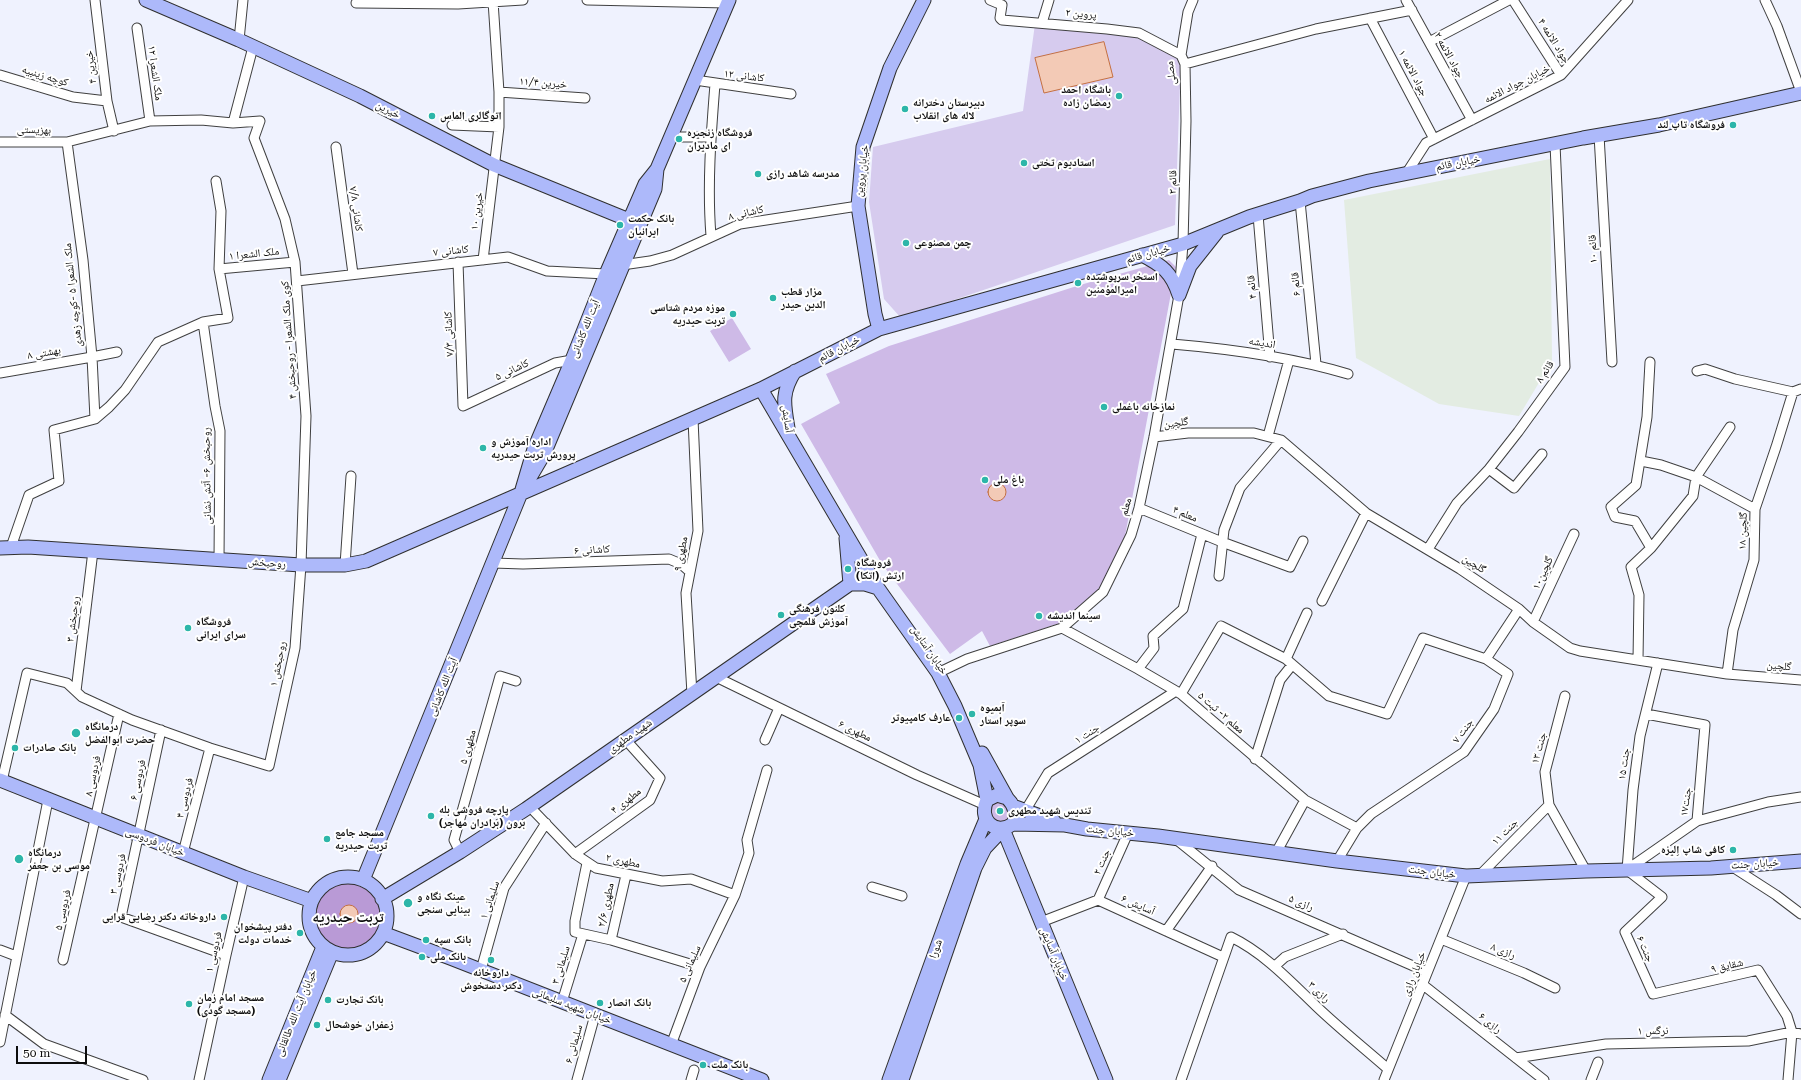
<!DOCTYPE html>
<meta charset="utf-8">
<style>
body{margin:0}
#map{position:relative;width:1801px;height:1080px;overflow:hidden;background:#eff2fe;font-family:"Roboto Serif",serif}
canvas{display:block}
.scale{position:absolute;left:16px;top:1046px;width:71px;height:18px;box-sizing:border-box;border:2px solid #0d0d0d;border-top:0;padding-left:5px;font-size:12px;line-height:14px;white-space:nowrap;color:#0d0d0d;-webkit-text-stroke:3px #fff;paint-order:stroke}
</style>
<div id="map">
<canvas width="1801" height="1080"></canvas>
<div class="scale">50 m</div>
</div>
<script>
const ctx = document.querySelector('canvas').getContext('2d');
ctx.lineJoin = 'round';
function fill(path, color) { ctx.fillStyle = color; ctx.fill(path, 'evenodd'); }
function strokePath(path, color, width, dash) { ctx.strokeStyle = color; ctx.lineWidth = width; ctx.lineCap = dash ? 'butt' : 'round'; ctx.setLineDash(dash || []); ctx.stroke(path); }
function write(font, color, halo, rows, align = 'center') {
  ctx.font = font + ' "Roboto Serif","Noto Naskh Arabic",serif'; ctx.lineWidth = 4; ctx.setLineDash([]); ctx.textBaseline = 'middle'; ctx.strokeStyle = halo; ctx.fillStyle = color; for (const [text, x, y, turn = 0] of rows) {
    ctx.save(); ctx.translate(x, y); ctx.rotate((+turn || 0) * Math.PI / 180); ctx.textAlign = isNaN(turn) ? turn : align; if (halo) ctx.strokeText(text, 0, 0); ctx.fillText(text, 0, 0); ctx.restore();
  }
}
const industrial = new Path2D(`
 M 1550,159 L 1552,361 L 1519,416 L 1439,404 L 1356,358 L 1344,200 Z`);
const green = new Path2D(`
 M 1169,260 L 1176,267 L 1125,536 L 1103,586 L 1060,623 L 990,646 L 982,631 L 950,654 L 882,564 L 801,424 L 840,403 L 826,374 L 889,346 L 1080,285 Z
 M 732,318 L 751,349 L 729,362 L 710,331 Z
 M 998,802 C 1006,804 1008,809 1009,817 L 1005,822 C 995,822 988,815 992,805 Z`);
const forest = new Path2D(`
 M313 915a34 34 0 1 1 68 0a34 34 0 1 1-68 0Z`);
const pitch = new Path2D(`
 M 1035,24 L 1133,34 L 1181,55 L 1175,225 L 901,318 L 884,299 L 869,202 L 873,147 L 1023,111 Z`);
const water = new Path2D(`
 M 1104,42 L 1113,77 L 1044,93 L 1035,58 Z
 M988 492a9 9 0 1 1 18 0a9 9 0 1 1-18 0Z
 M340 914a9 9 0 1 1 18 0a9 9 0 1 1-18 0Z`);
const street = new Path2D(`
 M 95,0 L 107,101 L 114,131
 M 587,0 L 727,3
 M 990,0 L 1002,5 L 1000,18 L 1002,20 L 1107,29 L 1139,33 L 1181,55
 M 1406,0 L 1472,120
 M 1513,0 L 1561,75
 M 1765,0 L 1777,26 L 1801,92
 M 356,3 L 458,4 L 523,0
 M 1370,18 L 1434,139
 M 1042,23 L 1049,0
 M 137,28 L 150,121
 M 239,40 L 243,0
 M 1429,42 L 1509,0
 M 1185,64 L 1316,29 L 1412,10
 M 0,75 L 73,97 L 107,101
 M 695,80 L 791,94
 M 499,92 L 585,98
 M 233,123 L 253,47
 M 452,125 L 499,127
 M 1599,135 L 1612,362
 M 671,137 L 710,137
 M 0,142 L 67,142 L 150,121 L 201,120 L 233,123 L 260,121 L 254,138 L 285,219 L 295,262 L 306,416 L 301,565 L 295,648 L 269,766 L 210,748 L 132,720 L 82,697 L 67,683 L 27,673 L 2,781
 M 67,142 L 83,260 L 92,357 L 117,352
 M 336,147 L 353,274
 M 1406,174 L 1426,143 L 1561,75 L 1628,0
 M 216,181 L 221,211 L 219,269
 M 1300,201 L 1316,364
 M 1258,215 L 1270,357
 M 711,236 C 707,185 711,135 715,84
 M 483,260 L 499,127 L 499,92 L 493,1
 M 458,262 L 463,406 L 555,363 L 572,360
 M 622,265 L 650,261 L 672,255 L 740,224 L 858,206
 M 297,281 L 508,257 L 547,271 L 606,274
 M 203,322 L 215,406 L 220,431 L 219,560
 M 1172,344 C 1231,349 1291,357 1348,374
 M 1650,362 L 1647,417 L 1636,485 L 1611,507 L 1615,517 L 1635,521 L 1651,548
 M 1697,371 L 1705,369 L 1735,379 L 1793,392 L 1801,389
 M 0,373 L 92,357 L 95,419
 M 1268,436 L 1289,360
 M 1154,437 L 1188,433 L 1254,433 L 1281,440 L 1366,513 L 1460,569 L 1519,609 L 1533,622 L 1570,648 L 1580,651 L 1727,674 L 1801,680
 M 1641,461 L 1661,465 L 1696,477 L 1755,509
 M 1489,469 L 1514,488 L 1542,454
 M 1139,508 L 1222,542 L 1290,567 L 1303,541
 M 11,547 L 29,495 L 59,481 L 54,430 L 95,419 L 109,407 L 125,390 L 158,342 L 203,322 L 228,318 L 219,269 L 295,262
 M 1428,549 L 1457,503 L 1489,469 L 1518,432 L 1565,367 L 1555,144
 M 493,563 L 523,564 L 669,559 L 681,564 L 690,572
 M 345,565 L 351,476
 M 1219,576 L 1224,530 L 1240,488 L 1281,440
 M 1322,601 L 1366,513
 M 1533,622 L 1574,534
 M 1062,628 L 1138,669 L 1181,694 L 1305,800 L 1357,828
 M 1286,659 L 1307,613
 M 1638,660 L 1639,595 L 1631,567 L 1651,548 L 1693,496 L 1696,477 L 1730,427
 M 1138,669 L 1154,648 L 1153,636 L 1183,609 L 1202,534
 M 944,670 L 967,659 L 1062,628 L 1103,592 L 1131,535 L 1139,508 L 1154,437 L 1179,295 L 1183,244 L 1186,121 L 1185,64 L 1181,55 L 1188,12 L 1193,0
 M 1727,674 L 1733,630 L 1754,560 L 1755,509 L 1776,447 L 1793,392
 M 716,677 L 917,775 L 985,805
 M 76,691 L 93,551
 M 692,694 L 686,593 L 698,531 L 693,419
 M 1181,694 L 1221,626 L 1286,659 L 1329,696 L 1387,714 L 1423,638 L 1486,659
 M 1565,696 L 1545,772 L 1549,805 L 1586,871
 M 1646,714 L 1705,725 L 1697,821
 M 161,730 L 121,917 L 226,955
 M 765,740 L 779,708
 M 1255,759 L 1280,680 L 1292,665
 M 529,806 L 575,854 L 596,868 L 662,881 L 691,879 L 735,895
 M 1025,811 L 1048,773 L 1176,691
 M 1177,840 L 1239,890 L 1427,972
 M 1277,851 L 1305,800
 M 460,852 L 454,840 L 500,676 L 516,681
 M 183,853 L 210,748
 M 575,854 L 650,800 L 660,778 L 625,739
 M 1337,861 L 1357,828 L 1371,814 L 1464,752 L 1494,709 L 1508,674 L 1486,659 L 1519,609
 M 587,863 L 575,921 L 575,932 L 611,940 L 700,967
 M 1731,866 L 1776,895 L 1801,914
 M 1628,869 L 1697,821 L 1768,802 L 1801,797
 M 1627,870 L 1662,897 L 1625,932 L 1653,994 L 1758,970 L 1787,1016 L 1792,1032 L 1788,1080
 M 1627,870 L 1633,790 L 1640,736 L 1658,663
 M 1479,876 L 1549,805
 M 872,887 L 902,896
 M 1098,900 L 1128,833
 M 1041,922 L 1098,900 L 1223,957
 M 1166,931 L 1212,866
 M 1441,939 L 1524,973 L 1555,988
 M 611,940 L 626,875
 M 0,950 L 16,956
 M 63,960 L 119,714
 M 1275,966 L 1285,957 L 1343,934
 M 481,970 L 504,888 L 546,823
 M 1422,984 L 1544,1080
 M 562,1002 L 583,934
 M 5,1015 L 44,1044 L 143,1080
 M 0,1042 L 48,800
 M 671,1045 L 700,967 L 735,895 L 749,853 L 747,840 L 767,770
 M 1516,1058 L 1606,1044 L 1748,1041 L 1792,1032 L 1801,1034
 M 199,1080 L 226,955 L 244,877
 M 577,1080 L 595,1015
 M 691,1080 L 694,1070
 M 1181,1080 L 1231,937 C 1264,953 1290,981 1316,1006 C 1339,1028 1364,1048 1388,1069
 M 1384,1080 L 1466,876
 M 1591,1080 L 1598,1062`);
const secondary = new Path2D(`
 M 146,0 L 239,40 L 360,96 L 494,165 L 629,220
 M 1142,255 C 1162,265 1172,273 1179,295
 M 1179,295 L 1190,266 L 1217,232
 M 879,329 L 875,314 L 858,206 L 863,147 L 890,68 L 924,0
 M 761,389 L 878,588 L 938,673 L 955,706 L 980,765 L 987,800
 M 788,428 C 784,404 781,393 795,371
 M 531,476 L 544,454 L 655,189 L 657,169 L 729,0
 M 846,538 L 850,584
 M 0,548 L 28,547 L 301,565 L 345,565 L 366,561 L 761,389 L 879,329 L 1183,244 L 1249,217 L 1300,201 L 1312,196 L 1369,181 L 1583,138 L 1659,125 L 1801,93
 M 982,753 L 1007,798
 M 0,780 L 244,877 L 312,901
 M 997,795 L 1007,798 C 1015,806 1017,814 1013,824 C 994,836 978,819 987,800 Z
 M 1013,806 L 1054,821
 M 1013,824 L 1065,825 L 1087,829 L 1158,836 L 1337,861 L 1466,876 L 1586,871 L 1711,868 L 1801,861
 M309 916a39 39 0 1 1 78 0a39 39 0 1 1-78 0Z
 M 363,880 L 521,493 L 534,449 L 572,360 L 606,274 L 645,184 L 657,169
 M 382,899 L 460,852 L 526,809 L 850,584 L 865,584 L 878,588
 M 383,933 L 450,958 L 762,1080
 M 269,1080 L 323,947
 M 279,1080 L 332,952
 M 889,1080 L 967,864 L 986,819
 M 902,1080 L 975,868 L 985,848 L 1003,829 L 1106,1080`);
const markers = [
 [1119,96,4,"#2db6a9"],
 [905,109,4,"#2db6a9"],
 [432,116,4,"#2db6a9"],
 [1733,125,4,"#2db6a9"],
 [679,139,4,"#2db6a9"],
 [1024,163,4,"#2db6a9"],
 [758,174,4,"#2db6a9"],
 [620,225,4,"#2db6a9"],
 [906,243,4,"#2db6a9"],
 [1078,283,4,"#2db6a9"],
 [773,298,4,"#2db6a9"],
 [733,314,4,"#2db6a9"],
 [1104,407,4,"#2db6a9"],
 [483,448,4,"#2db6a9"],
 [985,480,4,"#2db6a9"],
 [848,569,4,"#2db6a9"],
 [781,615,4,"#2db6a9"],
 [1039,616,4,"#2db6a9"],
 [188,628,4,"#2db6a9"],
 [972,714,4,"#2db6a9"],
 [959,718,4,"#2db6a9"],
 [76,733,5,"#2db6a9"],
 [15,748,4,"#2db6a9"],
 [1000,811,4,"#2db6a9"],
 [431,816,4,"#2db6a9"],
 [327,839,4,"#2db6a9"],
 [1733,850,4,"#2db6a9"],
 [19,859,5,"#2db6a9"],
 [408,903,5,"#2db6a9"],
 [224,917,4,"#2db6a9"],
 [300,933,4,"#2db6a9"],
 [426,940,4,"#2db6a9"],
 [422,957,4,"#2db6a9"],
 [491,960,4,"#2db6a9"],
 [328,1000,4,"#2db6a9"],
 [600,1003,4,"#2db6a9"],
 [189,1004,4,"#2db6a9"],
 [317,1025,4,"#2db6a9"],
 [703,1065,4,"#2db6a9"]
];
const streetNames = [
 ["پروین ۲",1081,14,5],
 ["جواد الائمه ۴",1554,41,58],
 ["جواد الائمه ۲",1449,55,61],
 ["خیرین ۴",91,67,-97],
 ["ملک الشعرا ۱۲",155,73,82],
 ["مصلی",1171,73,-97],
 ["جواد الائمه ۱",1413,73,62],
 ["کوچه زینبیه",45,76,17],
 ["کاشانی ۱۲",744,76,7],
 ["خیرین ۱۱/۴",543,83,4],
 ["خیابان جواد الائمه",1517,84,-27],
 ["خیرین",388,110,26],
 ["بهزیستی",34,130,1],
 ["خیابان قائم",1458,163,-11],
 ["خیابان پروین",862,171,-83],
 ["قائم ۳",1173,182,-89],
 ["کاشانی ۷/۸",356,209,82],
 ["خیرین ۱۰",477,211,-82],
 ["کاشانی ۸",746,213,-13],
 ["قائم ۱۰",1593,249,-93],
 ["کاشانی ۷",451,251,-6],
 ["ملک الشعرا ۱",254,254,-6],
 ["خیابان قائم",1148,254,-16],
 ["قائم ۶",1296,284,-95],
 ["قائم ۴",1252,287,-95],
 ["ملک الشعرا ۵ -کوچه زهدی",73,295,-96],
 ["آیت الله کاشانی",585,329,-68],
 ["کاشانی ۷/۳",449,334,-92],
 ["کوی ملک الشعرا - روحبخش ۴",289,340,-94],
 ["اندیشه",1262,343,9],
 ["خیابان قائم",839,349,-27],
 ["بهشتی ۸",44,353,-10],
 ["کاشانی ۵",512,370,-25],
 ["قائم ۸",1545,372,-57],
 ["آسایش",787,419,82],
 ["گلچین",1176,423,-7],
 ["روحبخش ۶- آتش نشانی",207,476,-91],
 ["معلم",1126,507,-75],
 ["معلم ۴",1185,514,23],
 ["گلچین ۱۸",1743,531,-88],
 ["کاشانی ۶",592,550,-3],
 ["مطهری ۹",681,554,-79],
 ["روحبخش",267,563,4],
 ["گلچین",1474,564,33],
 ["گلچین۱۰",1543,573,-65],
 ["روحبخش ۳",73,619,-83],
 ["خیابان آسایش",929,650,56],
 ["روحبخش ۱",278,664,-79],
 ["گلچین",1779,666,5],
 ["آیت الله کاشانی",443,687,-68],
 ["معلم ۲- ثبت ۵",1221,713,41],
 ["مطهری ۶",855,731,26],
 ["جنت ۷",1463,731,-53],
 ["جنت ۱",1087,734,-33],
 ["شهید مطهری",630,736,-35],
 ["مطهری ۵",468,747,-74],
 ["جنت ۱۳",1539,748,-75],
 ["جنت ۱۵",1624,764,-82],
 ["فردوسی ۸",93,776,-78],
 ["فردوسی ۶",138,780,-78],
 ["فردوسی ۴",185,798,-76],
 ["مطهری ۴",626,801,-38],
 ["جنت۱۷",1686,802,-82],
 ["خیابان جنت",1110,831,5],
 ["جنت ۱۱",1505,832,-45],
 ["خیابان فردوسی",155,842,21],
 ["مطهری ۲",623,861,12],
 ["جنت ۲",1102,862,-66],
 ["خیابان جنت",1755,864,-4],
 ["خیابان جنت",1432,872,7],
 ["فردوسی ۳",118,874,-77],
 ["سلیمانی ۱",490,900,-71],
 ["رازی ۵",1301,903,23],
 ["مطهری ۲/۶",606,905,-78],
 ["آسایش ۶",1138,905,24],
 ["فردوسی ۵",63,910,-77],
 ["شورا",936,949,-70],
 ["جنت ۶",1645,949,66],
 ["رازی ۸",1503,951,22],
 ["فردوسی ۱",214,952,-77],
 ["خیابان آسایش",1054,954,67],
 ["سلیمانی ۵",690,964,-66],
 ["سلیمانی ۳",561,965,-73],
 ["شقایق ۹",1727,966,-13],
 ["خیابان رازی",1414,974,-68],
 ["رازی ۳",1319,992,44],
 ["خیابان شهید سلیمانی",572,1006,21],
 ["خیابان آیت الله طالقانی",296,1013,-68],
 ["رازی ۶",1490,1023,39],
 ["نرگس ۱",1653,1031,-1],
 ["سلیمانی ۶",574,1044,-74]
];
const poiNames = [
 ["باشگاه احمد",1111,90,"right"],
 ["رمضان زاده",1111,103,"right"],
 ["دبیرستان دخترانه",913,103],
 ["لاله های انقلاب",913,116],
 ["اتوگالری الماس",440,116],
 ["فروشگاه تاپ لند",1725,125,"right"],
 ["فروشگاه زنجیره",687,133],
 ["ای مادیران",687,146],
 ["استادیوم تختی",1032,163],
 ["مدرسه شاهد رازی",766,174],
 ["بانک حکمت",628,219],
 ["ایرانیان",628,232],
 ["چمن مصنوعی",914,243],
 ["استخر سرپوشیده",1086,277],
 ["امیرالمؤمنین",1086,290],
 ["مزار قطب",781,292],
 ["الدین حیدر",781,305],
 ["موزه مردم شتاسی",725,308,"right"],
 ["تربت حیدریه",725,321,"right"],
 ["نمازخانه باغملی",1112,407],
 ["اداره آموزش و",491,442],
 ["پرورش تربت حیدریه",491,455],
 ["باغ ملی",993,480],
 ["فروشگاه",856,563],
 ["ارتش (اتکا)",856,576],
 ["کلنون فرهنگی",789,609],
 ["آموزش قلمچی",789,622],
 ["سینما اندیشه",1047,616],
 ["فروشگاه",196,622],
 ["سرای ایرانی",196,635],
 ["آبمیوه",980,708],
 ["سوپر استار",980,721],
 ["عارف کامپیوتر",951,718,"right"],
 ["درمانگاه",85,727],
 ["حضرت ابوالفضل",85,740],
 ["بانک صادرات",23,748],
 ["پارچه فروشی بله",439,810],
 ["برون (برادران مهاجر)",439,823],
 ["تندیس شهید مطهری",1008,811],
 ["مسجد جامع",335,833],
 ["تربت حیدریه",335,846],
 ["کافی شاپ اِلیزه",1725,850,"right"],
 ["درمانگاه",28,853],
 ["موسی بن جعفر",28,866],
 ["عینک نگاه و",417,897],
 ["بینایی سنجی",417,910],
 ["داروخاته دکتر رضایی قرایی",216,917,"right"],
 ["دفتر پیشخوان",292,927,"right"],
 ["خدمات دولت",292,940,"right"],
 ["بانک سپه",434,940],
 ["بانک ملی",430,957],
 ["داروخانه",491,973,"center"],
 ["دکتر دستخوش",491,986,"center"],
 ["مسجد امام زمان",197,998],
 ["(مسجد گودی)",197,1011],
 ["بانک تجارت",336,1000],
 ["بانک انصار",608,1003],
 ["زعفران خوشحال",325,1025],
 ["بانک ملت",711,1065]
];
const districtNames = [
 ["تربت حیدریه",348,918]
];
fill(industrial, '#e3ece2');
fill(green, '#cebae7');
fill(forest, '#b99ad6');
fill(pitch, '#d6cbee');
fill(water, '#f3cab6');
strokePath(water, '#c57041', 1);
strokePath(street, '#404040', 11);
strokePath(secondary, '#2f2f2f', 15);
strokePath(street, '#fff', 9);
strokePath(secondary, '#adb9fa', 13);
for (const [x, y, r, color] of markers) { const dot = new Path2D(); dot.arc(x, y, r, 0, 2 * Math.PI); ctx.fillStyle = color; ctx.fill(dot); strokePath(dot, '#fff', 1.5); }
write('11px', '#0d0d0d', '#fff', streetNames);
write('bold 11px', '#0d0d0d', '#fff', poiNames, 'left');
write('bold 15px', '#0d0d0d', '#fff', districtNames);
</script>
